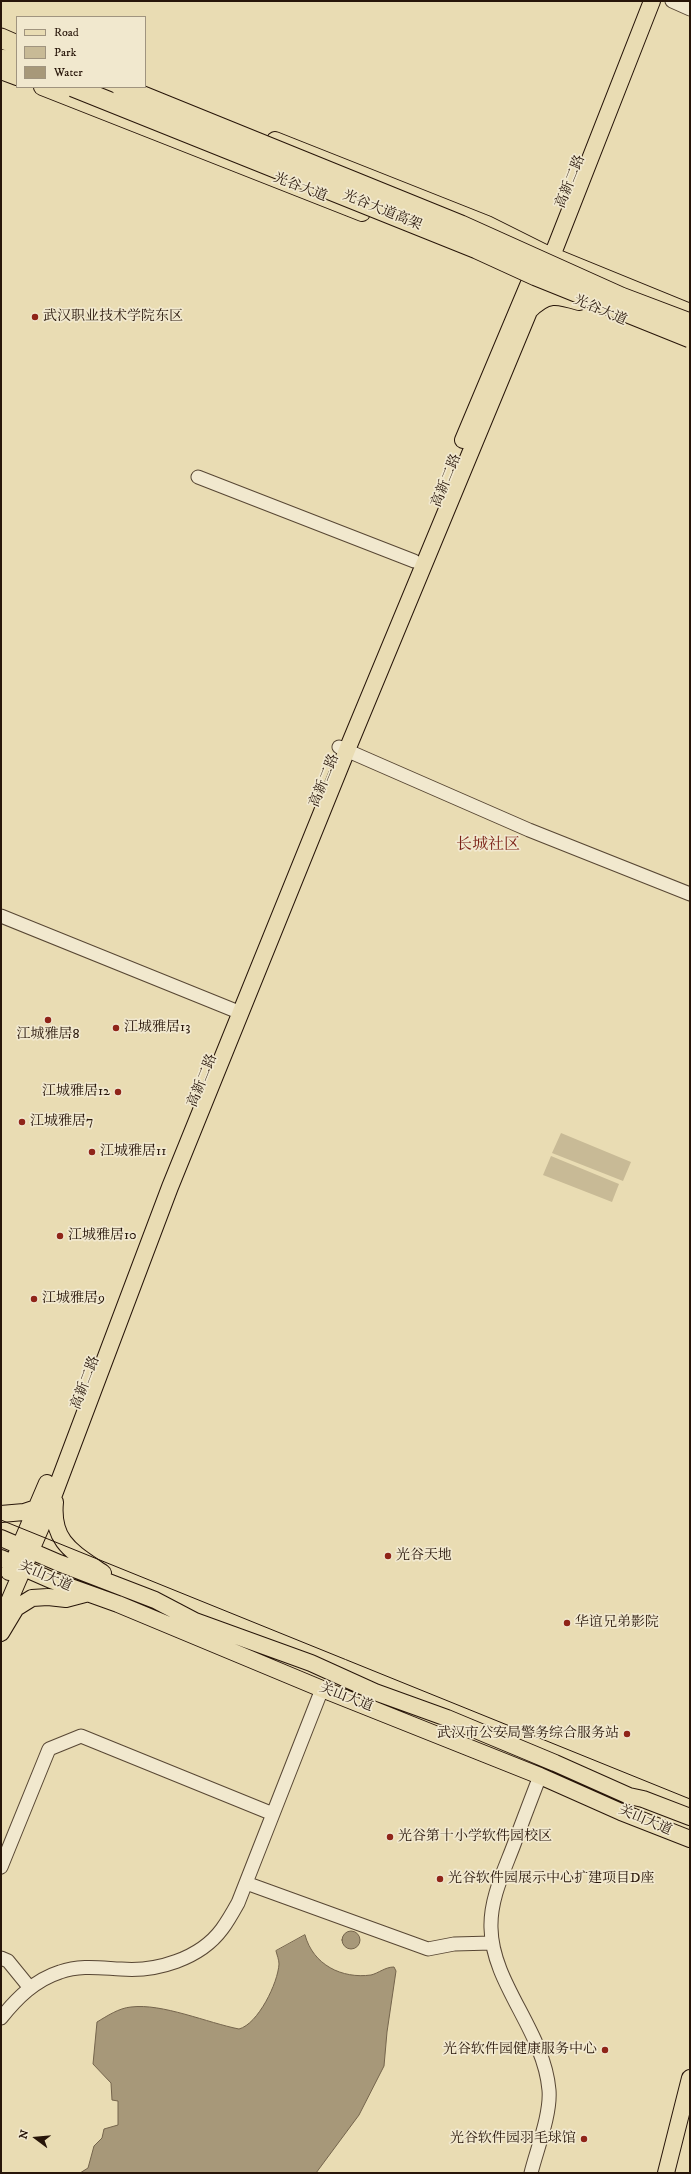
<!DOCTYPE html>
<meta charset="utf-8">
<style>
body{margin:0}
#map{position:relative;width:691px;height:2174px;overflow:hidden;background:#e9dcb3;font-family:"IM FELL DW Pica",serif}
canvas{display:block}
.frame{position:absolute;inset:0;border:2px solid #271509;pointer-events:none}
.legend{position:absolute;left:16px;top:16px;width:130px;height:72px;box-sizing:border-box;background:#f1e8ce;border:1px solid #a0947f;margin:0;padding:5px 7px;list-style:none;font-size:12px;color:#271509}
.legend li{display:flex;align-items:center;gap:8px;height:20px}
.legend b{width:20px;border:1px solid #a0947f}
.north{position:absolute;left:16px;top:2118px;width:40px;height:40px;-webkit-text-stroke:3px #f1e8ce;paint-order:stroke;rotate:286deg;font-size:11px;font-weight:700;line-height:16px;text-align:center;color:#271509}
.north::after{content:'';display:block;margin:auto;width:14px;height:18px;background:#271509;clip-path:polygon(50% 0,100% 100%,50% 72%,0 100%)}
</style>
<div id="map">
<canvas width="691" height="2174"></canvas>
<div class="frame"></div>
<ul class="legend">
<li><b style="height:5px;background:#e9dcb3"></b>Road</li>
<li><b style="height:11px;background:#c8ba96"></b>Park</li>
<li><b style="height:11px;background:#a79879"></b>Water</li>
</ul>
<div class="north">N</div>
</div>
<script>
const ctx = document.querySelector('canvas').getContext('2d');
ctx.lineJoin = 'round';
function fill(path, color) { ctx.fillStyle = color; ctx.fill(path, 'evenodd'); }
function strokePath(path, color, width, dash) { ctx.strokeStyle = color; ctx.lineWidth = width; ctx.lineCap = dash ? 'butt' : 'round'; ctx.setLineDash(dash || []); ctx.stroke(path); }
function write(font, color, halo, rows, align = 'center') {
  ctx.font = font + ' "IM FELL DW Pica","Noto Serif SC",serif'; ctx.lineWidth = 3.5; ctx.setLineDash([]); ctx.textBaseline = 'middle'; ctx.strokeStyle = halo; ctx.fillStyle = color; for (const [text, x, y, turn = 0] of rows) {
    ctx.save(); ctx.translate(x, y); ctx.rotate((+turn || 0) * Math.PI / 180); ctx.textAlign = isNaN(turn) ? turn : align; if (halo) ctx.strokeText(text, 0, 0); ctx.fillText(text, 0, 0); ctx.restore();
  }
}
const green = new Path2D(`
 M 561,1133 L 631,1162 L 623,1181 L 552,1153 Z
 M 551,1156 L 619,1184 L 612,1202 L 543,1175 Z`);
const water = new Path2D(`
 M342 1940a9 9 0 1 1 18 0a9 9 0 1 1-18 0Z
 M 305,1935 C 313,1965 342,1979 371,1975 C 379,1973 385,1967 394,1967 L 396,1971 L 387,2032 L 384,2066 L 359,2115 L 316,2173 L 80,2173 L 88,2168 L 94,2146 L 102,2138 L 104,2129 L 118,2125 L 118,2101 L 112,2100 L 111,2083 L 93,2064 L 97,2022 C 107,2016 119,2008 131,2007 C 162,2003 208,2023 239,2029 C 258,2024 278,1983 279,1964 C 279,1960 277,1955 276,1951 Z`);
const minor = new Path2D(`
 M 672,1 L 690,9
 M 198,477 L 414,561
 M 339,747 L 529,830 L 690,894
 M 1,916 L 241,1013
 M 1,1867 L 49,1749 L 81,1736 L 273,1814
 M 246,1883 L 428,1949 L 454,1944 L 492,1943
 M 1,1958 L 8,1961 L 30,1988
 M 1,2018 C 17,1998 35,1980 60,1972 C 80,1965 100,1968 121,1969 C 156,1972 200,1959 222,1929 C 228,1921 233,1912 238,1903 L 322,1689
 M 531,2173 C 537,2149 551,2114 549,2090 C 544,2031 492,1984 491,1928 C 490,1900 503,1873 513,1847 C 522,1823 531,1799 540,1776`);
const major = new Path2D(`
 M 1,71 L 17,77
 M 42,87 L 362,213
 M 275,140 L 487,224 L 543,252 L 690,312
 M 529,311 C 547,293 556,295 579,302
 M 463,440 L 537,264
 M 55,1502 C 51,1542 73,1552 103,1573
 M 1,1514 L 24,1512 L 36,1508
 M 1,1538 L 59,1563 L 155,1600 L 195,1621 L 311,1663 L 375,1692 L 447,1718 L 555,1763 L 629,1796 L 643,1799 L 690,1817
 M 1,1558 L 51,1580 L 118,1604 L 322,1689 L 540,1776 L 621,1812 L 690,1839
 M 9,1572 L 47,1483
 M 1,1620 L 47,1513 L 170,1187 L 347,750 L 552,256 L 652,1
 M 1,1633 L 16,1608 L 32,1598 L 48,1597 L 66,1599 L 85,1594
 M 666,2173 L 690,2078`);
const highway = new Path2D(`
 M 1,38 L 17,45
 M 1,59 L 17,65`);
const tram = new Path2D(`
 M 1,1520 L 690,1799`);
const highwayBridge = new Path2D(`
 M 73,87 L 477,249 L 536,276 L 690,338
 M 121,87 L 461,225 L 621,297 L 690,323`);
const markers = [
 [35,317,4,"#8f2418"],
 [48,1020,4,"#8f2418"],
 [116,1028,4,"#8f2418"],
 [118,1092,4,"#8f2418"],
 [22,1122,4,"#8f2418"],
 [92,1152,4,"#8f2418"],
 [60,1236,4,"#8f2418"],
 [34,1299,4,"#8f2418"],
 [388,1556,4,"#8f2418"],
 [567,1623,4,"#8f2418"],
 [627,1734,4,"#8f2418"],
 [390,1837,4,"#8f2418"],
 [440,1879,4,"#8f2418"],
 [605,2050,4,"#8f2418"],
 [584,2139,4,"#8f2418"]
];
const streetNames = [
 ["高新二路",571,182,-68],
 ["光谷大道",300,188,21],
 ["光谷大道高架",382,211,22],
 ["光谷大道",600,311,23],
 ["高新二路",447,481,-68],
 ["高新二路",325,781,-68],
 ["高新二路",203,1081,-68],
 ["高新二路",86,1383,-69],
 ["关山大道",45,1577,23],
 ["关山大道",346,1698,21],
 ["关山大道",645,1821,23]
];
const poiNames = [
 ["武汉职业技术学院东区",43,317],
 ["江城雅居13",124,1028],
 ["江城雅居8",48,1035,"center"],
 ["江城雅居12",110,1092,"right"],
 ["江城雅居7",30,1122],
 ["江城雅居11",100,1152],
 ["江城雅居10",68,1236],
 ["江城雅居9",42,1299],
 ["光谷天地",396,1556],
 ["华谊兄弟影院",575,1623],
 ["武汉市公安局警务综合服务站",619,1734,"right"],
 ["光谷第十小学软件园校区",398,1837],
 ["光谷软件园展示中心扩建项目D座",448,1879],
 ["光谷软件园健康服务中心",597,2050,"right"],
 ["光谷软件园羽毛球馆",576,2139,"right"]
];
const quarterNames = [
 ["长城社区",488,846]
];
fill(green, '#c8ba96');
fill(water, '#a79879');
strokePath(water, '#74644c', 1);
strokePath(minor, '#584734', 15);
strokePath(major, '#271509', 18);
strokePath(highway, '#271509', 21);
strokePath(minor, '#f1e8ce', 13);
strokePath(major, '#e9dcb3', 16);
strokePath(highway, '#e9dcb3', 19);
strokePath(tram, '#271509', 1);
strokePath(highwayBridge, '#271509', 21, []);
strokePath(highwayBridge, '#e9dcb3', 19);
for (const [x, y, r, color] of markers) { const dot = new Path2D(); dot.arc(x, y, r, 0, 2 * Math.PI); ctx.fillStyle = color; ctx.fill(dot); strokePath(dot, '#f1e8ce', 1.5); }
write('14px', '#271509', '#f1e8ce', streetNames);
write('14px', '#271509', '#f1e8ce', poiNames, 'left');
write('16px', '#7a1f14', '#f1e8ce', quarterNames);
</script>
